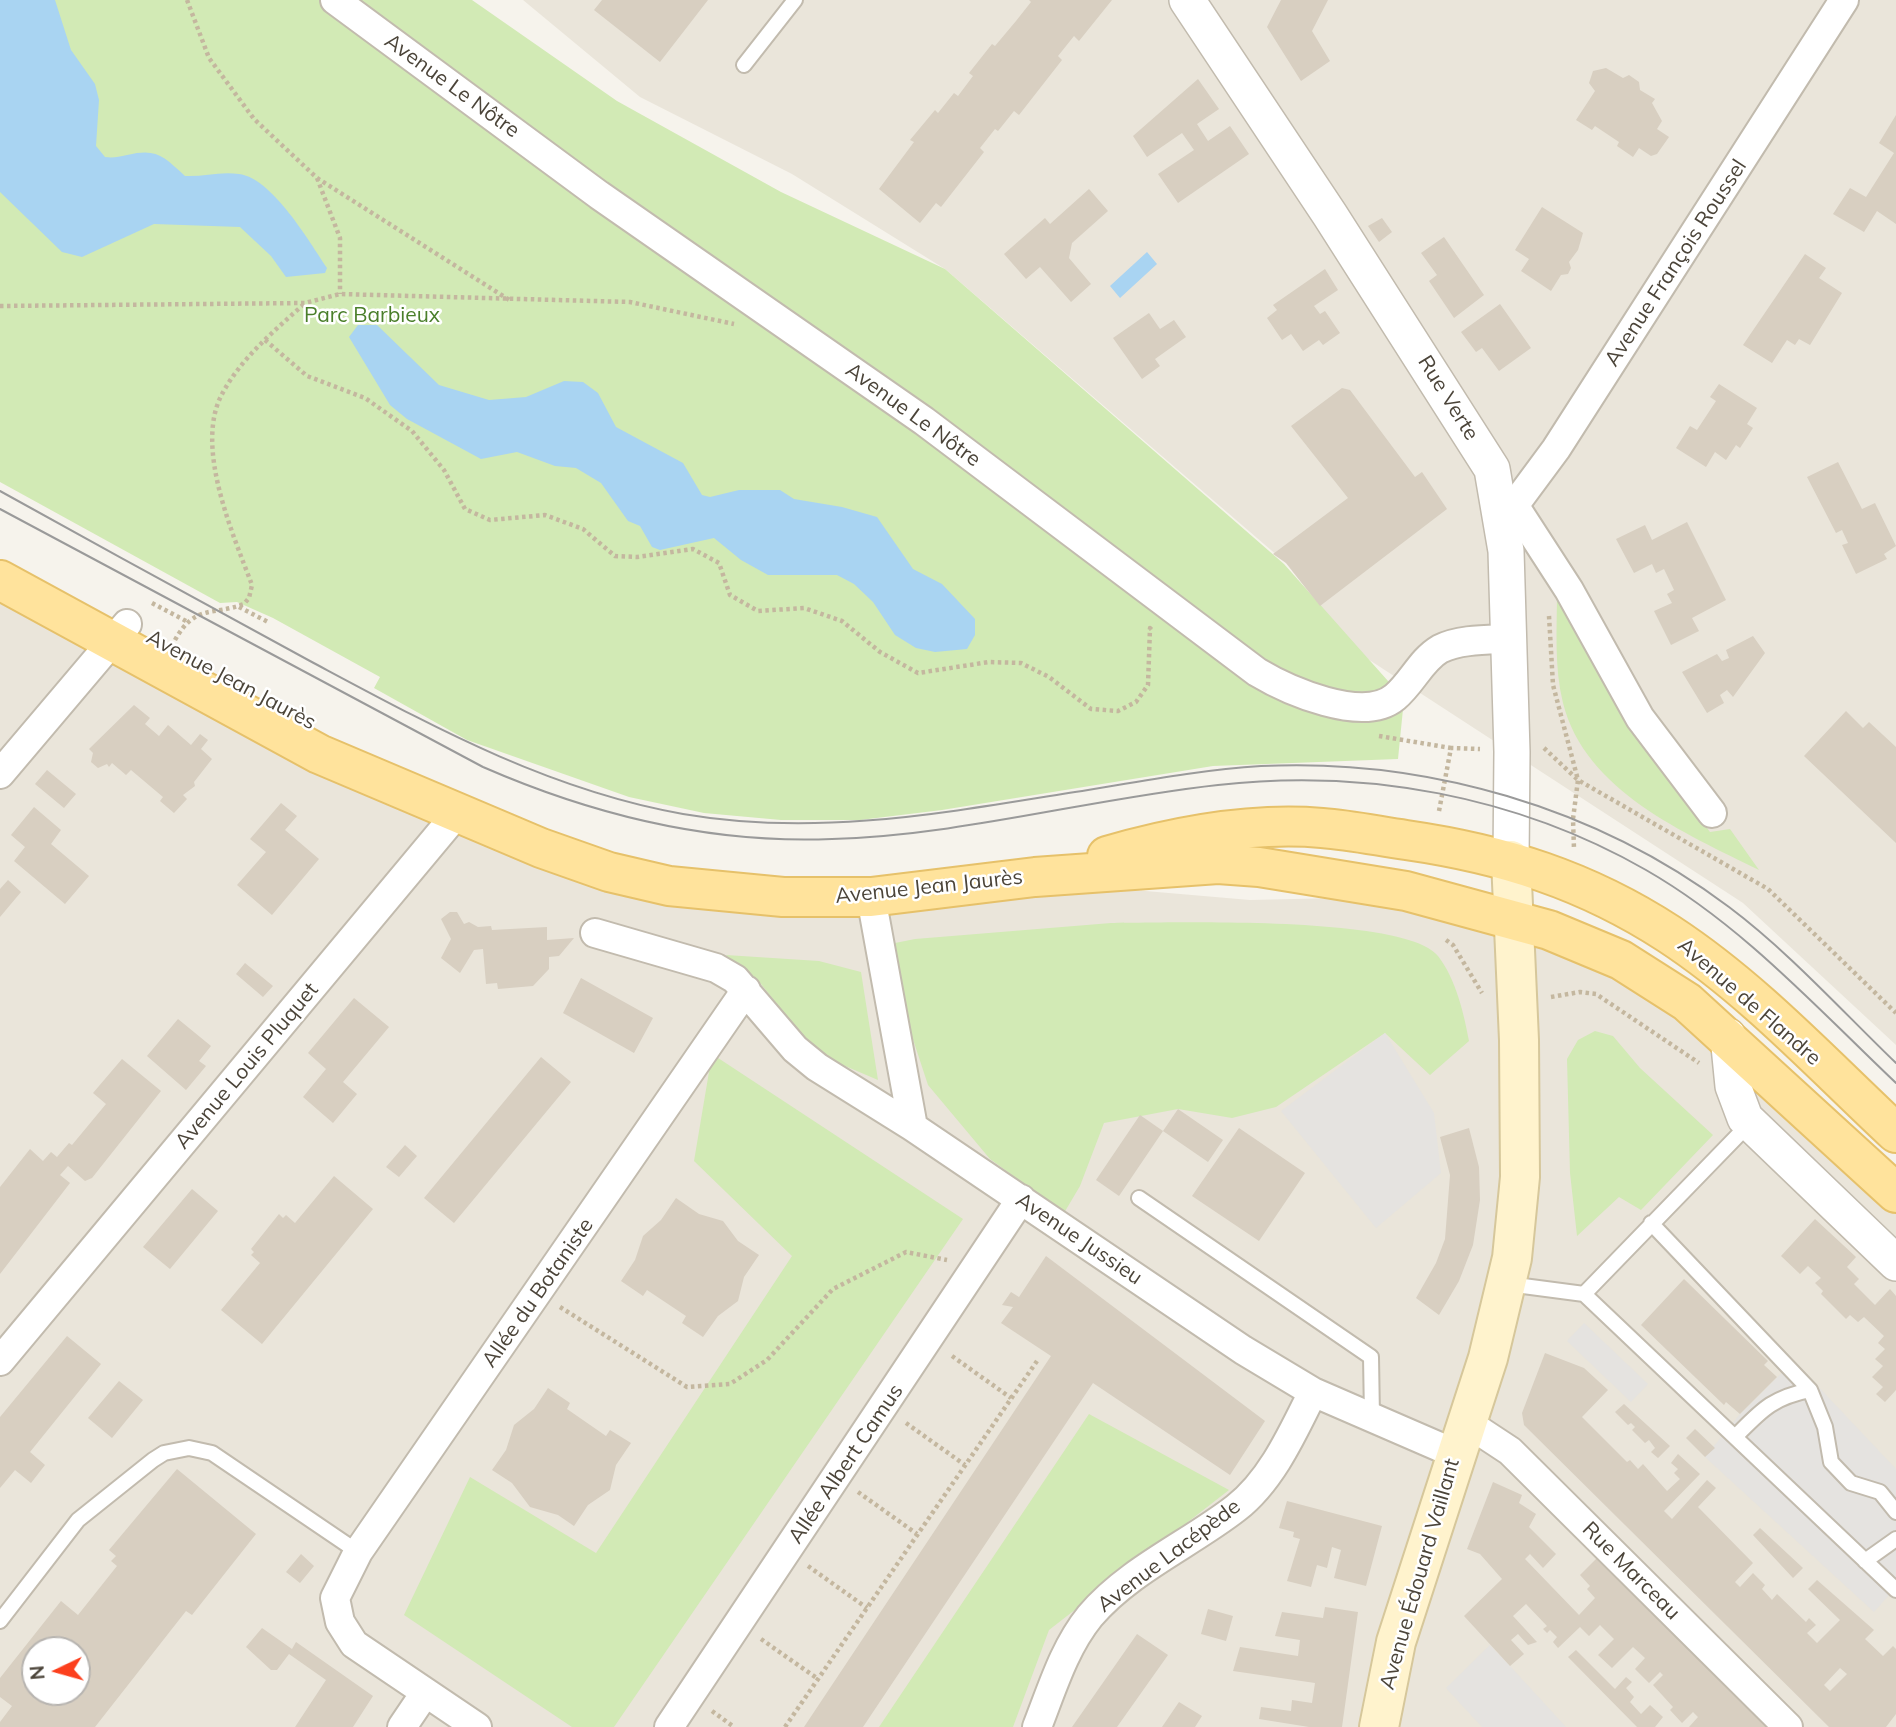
<!DOCTYPE html>
<meta charset="utf-8">
<style>
body{margin:0}
#map{position:relative;width:1896px;height:1727px;overflow:hidden;background:#f6f3ec;font-family:Mulish,sans-serif}
canvas{display:block}
.north{position:absolute;left:21px;top:1636px;width:70px;height:70px;box-sizing:border-box;background:#fff;border:2px solid #b7b4b0;border-radius:50%;rotate:265deg;font-size:19px;font-weight:700;line-height:28px;text-align:center;color:#4b4439}
.north::after{content:'';display:block;margin:auto;width:24px;height:32px;background:#fc3f1d;clip-path:polygon(50% 0,100% 100%,50% 72%,0 100%)}
</style>
<div id="map">
<canvas width="1896" height="1727"></canvas>
<div class="north">N</div>
</div>
<script>
const ctx = document.querySelector('canvas').getContext('2d');
ctx.lineJoin = 'round';
function fill(path, color) { ctx.fillStyle = color; ctx.fill(path, 'evenodd'); }
function strokePath(path, color, width, dash) { ctx.strokeStyle = color; ctx.lineWidth = width; ctx.lineCap = dash ? 'butt' : 'round'; ctx.setLineDash(dash || []); ctx.stroke(path); }
function write(font, color, halo, rows, align = 'center') {
  ctx.font = font + ' Mulish,sans-serif'; ctx.lineWidth = 5; ctx.setLineDash([]); ctx.textBaseline = 'middle'; ctx.strokeStyle = halo; ctx.fillStyle = color; for (const [text, x, y, turn = 0] of rows) {
    ctx.save(); ctx.translate(x, y); ctx.rotate((+turn || 0) * Math.PI / 180); ctx.textAlign = isNaN(turn) ? turn : align; if (halo) ctx.strokeText(text, 0, 0); ctx.fillText(text, 0, 0); ctx.restore();
  }
}
const residential = new Path2D(`
 M 523,0 L 1896,0 L 1896,1045 L 1743,903 L 1354,650 L 1286,563 L 945,269 L 792,174 L 640,97 Z
 M 0,568 L 508,848 L 750,913 L 1099,887 L 1250,900 L 1382,897 L 1579,946 L 1896,1176 L 1896,1727 L 0,1727 ZM 35,1650 L 77,1650 L 77,1692 L 35,1692 Z`);
const green = new Path2D(`
 M 0,0 L 472,0 L 617,101 L 781,192 L 945,269 L 1284,564 L 1404,699 L 1398,759 L 1213,766 L 942,810 L 860,820 L 781,820 L 704,813 L 629,797 L 467,740 L 374,688 L 380,677 L 273,618 L 237,602 L 220,603 L 0,482 Z
 M 1557,592 L 1643,743 L 1710,832 L 1730,829 L 1759,870 C 1685,833 1585,791 1563,703 C 1554,667 1557,628 1557,592 Z
 M 1111,923 C 1168,923 1405,915 1438,956 C 1456,979 1464,1014 1469,1041 L 1430,1075 L 1385,1033 L 1276,1107 L 1232,1118 L 1178,1109 L 1104,1123 L 1080,1186 L 1064,1213 L 990,1159 L 928,1085 L 902,1006 L 890,944 L 915,939 Z
 M 726,955 L 819,961 L 861,972 L 878,1080 L 831,1060 L 807,1042 L 757,979 L 735,966 Z
 M 1595,1031 L 1613,1036 L 1640,1068 L 1713,1135 L 1641,1210 L 1619,1197 L 1577,1236 L 1570,1173 L 1567,1059 L 1578,1040 Z
 M 712,1054 L 963,1219 L 614,1727 L 572,1727 L 404,1615 L 470,1477 L 596,1553 L 792,1256 L 694,1161 Z
 M 1089,1414 L 1229,1490 L 1049,1630 L 1013,1727 L 879,1727 Z`);
const parking = new Path2D(`
 M 1385,1033 L 1434,1113 L 1441,1173 L 1376,1228 L 1281,1111 Z
 M 1584,1323 L 1648,1384 L 1631,1402 L 1567,1341 Z
 M 1794,1361 L 1896,1469 L 1896,1587 L 1874,1612 L 1705,1457 L 1740,1414 Z
 M 1490,1645 L 1510,1666 L 1566,1727 L 1482,1727 L 1446,1688 Z`);
const water = new Path2D(`
 M 0,0 L 55,0 L 71,50 L 95,84 L 99,100 L 96,146 L 105,157 C 113,158 118,157 127,155 C 157,148 163,156 185,176 C 203,177 220,171 239,174 C 272,178 309,241 327,268 L 325,273 L 286,277 L 271,256 L 240,227 L 154,224 L 82,257 L 62,252 L 0,192 Z
 M 1147,252 L 1157,264 L 1120,298 L 1110,286 Z
 M 358,325 L 377,325 L 439,385 L 489,400 L 526,397 L 564,381 L 583,382 L 598,393 L 616,427 L 683,463 L 702,495 L 710,497 L 739,490 L 780,490 L 794,499 L 842,507 L 877,517 L 913,569 L 942,584 L 975,619 L 975,635 L 967,649 L 935,652 L 916,648 L 895,635 L 873,602 L 854,584 L 837,575 L 768,575 L 741,560 L 714,538 L 660,550 L 652,547 L 640,526 L 628,521 L 601,483 L 576,468 L 555,466 L 517,452 L 481,459 L 407,419 L 390,405 L 349,337 Z`);
const building = new Path2D(`
 M 602,0 L 708,0 L 660,62 L 594,10 Z
 M 1029,0 L 1112,0 L 1079,41 L 1074,36 L 1058,56 L 1062,60 L 1019,115 L 1014,111 L 998,131 L 995,129 L 980,148 L 984,152 L 941,207 L 936,203 L 920,223 L 879,189 L 914,142 L 910,140 L 935,110 L 938,113 L 954,93 L 958,96 L 973,76 L 969,73 L 992,44 L 995,46 L 1016,21 L 1031,2 Z
 M 1281,0 L 1328,0 L 1312,31 L 1330,61 L 1301,81 L 1267,27 Z
 M 1606,68 L 1623,78 L 1629,75 L 1639,82 L 1640,90 L 1655,99 L 1652,103 L 1662,121 L 1657,129 L 1669,137 L 1657,154 L 1651,156 L 1639,148 L 1633,157 L 1617,146 L 1619,142 L 1595,126 L 1592,130 L 1576,120 L 1595,91 L 1589,83 L 1593,71 Z
 M 1198,79 L 1219,109 L 1197,124 L 1208,141 L 1230,126 L 1249,154 L 1178,203 L 1158,174 L 1194,150 L 1182,133 L 1147,157 L 1133,136 Z
 M 1896,115 L 1896,224 L 1877,211 L 1864,232 L 1833,214 L 1850,188 L 1866,197 L 1894,153 L 1879,143 Z
 M 1089,189 L 1108,211 L 1072,243 L 1069,258 L 1091,284 L 1071,302 L 1040,267 L 1026,279 L 1004,254 L 1045,218 L 1050,224 Z
 M 1542,207 L 1583,233 L 1578,250 L 1569,262 L 1571,268 L 1568,274 L 1561,275 L 1551,291 L 1521,271 L 1529,259 L 1515,250 Z
 M 1382,218 L 1392,232 L 1379,242 L 1368,226 Z
 M 1444,237 L 1484,295 L 1454,318 L 1429,281 L 1437,275 L 1421,253 Z
 M 1805,254 L 1826,268 L 1819,278 L 1842,293 L 1810,345 L 1799,339 L 1795,345 L 1787,340 L 1772,363 L 1743,345 Z
 M 1325,269 L 1338,290 L 1314,306 L 1320,314 L 1325,311 L 1340,333 L 1323,345 L 1319,340 L 1303,351 L 1291,334 L 1282,340 L 1267,318 L 1277,310 L 1273,305 Z
 M 1500,304 L 1531,348 L 1499,371 L 1482,348 L 1476,352 L 1461,332 Z
 M 1149,313 L 1160,329 L 1174,320 L 1186,337 L 1155,359 L 1160,366 L 1142,379 L 1113,338 Z
 M 1719,384 L 1757,408 L 1747,424 L 1753,428 L 1740,448 L 1736,445 L 1726,460 L 1715,452 L 1706,467 L 1676,448 L 1690,426 L 1697,430 L 1716,401 L 1710,397 Z
 M 1342,388 L 1350,390 L 1415,477 L 1422,472 L 1447,509 L 1320,606 L 1286,563 L 1273,554 L 1348,498 L 1291,426 Z
 M 1838,462 L 1862,509 L 1875,503 L 1896,546 L 1884,554 L 1887,559 L 1856,574 L 1842,545 L 1848,543 L 1842,530 L 1836,533 L 1807,477 Z
 M 1687,522 L 1726,600 L 1692,618 L 1699,631 L 1671,645 L 1654,611 L 1672,603 L 1667,594 L 1674,590 L 1664,569 L 1656,573 L 1652,564 L 1634,573 L 1616,539 L 1645,525 L 1652,540 Z
 M 1753,636 L 1765,653 L 1733,697 L 1727,690 L 1720,695 L 1724,703 L 1707,713 L 1682,672 L 1717,654 L 1722,661 L 1729,658 L 1726,650 Z
 M 134,705 L 150,718 L 145,724 L 159,736 L 168,725 L 191,745 L 200,734 L 208,740 L 201,749 L 212,759 L 194,782 L 195,786 L 183,795 L 187,799 L 174,813 L 160,801 L 163,797 L 131,770 L 126,775 L 112,763 L 109,767 L 107,764 L 98,768 L 91,762 L 93,753 L 89,749 Z
 M 1846,711 L 1863,728 L 1869,722 L 1896,747 L 1896,843 L 1804,756 Z
 M 47,770 L 76,794 L 64,808 L 35,784 Z
 M 281,803 L 297,816 L 285,830 L 319,859 L 272,915 L 237,885 L 266,852 L 250,839 Z
 M 34,807 L 61,830 L 51,844 L 89,876 L 65,904 L 14,861 L 25,847 L 11,835 Z
 M 8,880 L 21,892 L 0,917 L 0,889 Z
 M 450,912 L 457,912 L 464,924 L 469,922 L 478,927 L 491,926 L 492,930 L 547,927 L 547,940 L 574,938 L 559,956 L 549,957 L 549,969 L 533,986 L 498,989 L 497,983 L 486,984 L 483,949 L 474,950 L 460,973 L 441,958 L 451,939 L 441,919 Z
 M 245,963 L 273,986 L 263,997 L 236,974 Z
 M 581,978 L 653,1018 L 634,1053 L 563,1013 Z
 M 354,998 L 389,1027 L 343,1082 L 357,1094 L 333,1123 L 303,1097 L 326,1069 L 308,1053 Z
 M 178,1019 L 211,1046 L 199,1061 L 206,1066 L 186,1090 L 147,1056 Z
 M 541,1057 L 571,1082 L 454,1223 L 424,1198 Z
 M 122,1059 L 161,1091 L 92,1178 L 85,1181 L 68,1166 L 60,1175 L 70,1183 L 0,1274 L 0,1187 L 30,1149 L 43,1161 L 51,1152 L 57,1157 L 69,1143 L 72,1145 L 106,1104 L 93,1093 Z
 M 1178,1109 L 1223,1140 L 1208,1162 L 1163,1131 L 1119,1196 L 1096,1180 L 1140,1115 L 1163,1131 Z
 M 1239,1128 L 1305,1173 L 1259,1241 L 1192,1196 Z
 M 1469,1128 L 1479,1167 L 1480,1200 L 1473,1245 L 1459,1281 L 1439,1315 L 1416,1298 L 1436,1263 L 1445,1239 L 1450,1175 L 1440,1137 Z
 M 405,1145 L 417,1156 L 399,1177 L 386,1167 Z
 M 334,1176 L 373,1209 L 262,1344 L 221,1310 L 260,1263 L 251,1255 L 254,1252 L 251,1249 L 279,1214 L 283,1218 L 286,1215 L 295,1223 Z
 M 192,1189 L 218,1211 L 170,1269 L 143,1247 Z
 M 676,1198 L 699,1214 L 723,1221 L 738,1241 L 759,1255 L 744,1277 L 738,1301 L 718,1316 L 703,1337 L 682,1323 L 686,1316 L 647,1290 L 643,1296 L 621,1281 L 635,1260 L 643,1236 L 661,1220 Z
 M 1815,1219 L 1856,1257 L 1847,1267 L 1859,1279 L 1854,1284 L 1875,1305 L 1890,1289 L 1896,1296 L 1896,1390 L 1885,1402 L 1876,1394 L 1883,1387 L 1872,1377 L 1883,1366 L 1875,1359 L 1885,1349 L 1878,1343 L 1884,1336 L 1864,1317 L 1858,1322 L 1850,1315 L 1846,1319 L 1821,1294 L 1823,1291 L 1815,1283 L 1821,1278 L 1808,1266 L 1800,1274 L 1781,1256 Z
 M 1046,1256 L 1265,1421 L 1230,1475 L 1093,1383 L 863,1727 L 804,1727 L 1051,1356 L 1001,1323 L 1013,1307 L 1002,1305 L 1011,1292 L 1019,1297 Z
 M 1684,1279 L 1768,1361 L 1764,1365 L 1777,1377 L 1740,1414 L 1726,1402 L 1724,1405 L 1641,1325 Z
 M 67,1336 L 101,1364 L 30,1452 L 45,1465 L 31,1483 L 15,1470 L 0,1488 L 0,1417 Z
 M 1545,1353 L 1584,1368 L 1608,1390 L 1582,1417 L 1627,1462 L 1630,1460 L 1638,1469 L 1643,1464 L 1667,1491 L 1680,1479 L 1674,1473 L 1678,1469 L 1671,1463 L 1678,1454 L 1700,1474 L 1664,1511 L 1672,1519 L 1707,1480 L 1716,1488 L 1698,1507 L 1753,1563 L 1735,1582 L 1740,1587 L 1753,1573 L 1765,1585 L 1762,1589 L 1772,1600 L 1777,1594 L 1806,1622 L 1809,1618 L 1816,1625 L 1807,1633 L 1817,1643 L 1840,1620 L 1808,1589 L 1817,1580 L 1874,1630 L 1865,1639 L 1883,1656 L 1893,1646 L 1896,1649 L 1896,1714 L 1886,1727 L 1829,1727 L 1524,1425 L 1522,1413 ZM 1840,1668 L 1847,1674 L 1830,1691 L 1824,1685 Z
 M 119,1381 L 143,1400 L 112,1438 L 88,1418 Z
 M 548,1388 L 570,1403 L 567,1409 L 606,1436 L 610,1430 L 631,1443 L 616,1465 L 610,1490 L 588,1505 L 574,1526 L 558,1515 L 530,1507 L 512,1483 L 492,1470 L 506,1450 L 514,1425 L 534,1409 Z
 M 1624,1404 L 1670,1446 L 1658,1458 L 1651,1452 L 1655,1448 L 1649,1440 L 1645,1443 L 1632,1430 L 1635,1427 L 1631,1423 L 1628,1425 L 1615,1412 Z
 M 1695,1429 L 1715,1448 L 1705,1457 L 1686,1438 Z
 M 177,1469 L 256,1534 L 192,1615 L 186,1611 L 95,1727 L 0,1727 L 0,1722 L 12,1706 L 0,1697 L 0,1678 L 61,1601 L 78,1615 L 117,1566 L 111,1561 L 116,1556 L 109,1550 ZM 35,1650 L 77,1650 L 77,1692 L 35,1692 Z
 M 1493,1482 L 1522,1495 L 1519,1503 L 1536,1514 L 1529,1527 L 1556,1554 L 1543,1568 L 1530,1554 L 1525,1559 L 1579,1615 L 1595,1598 L 1587,1589 L 1590,1586 L 1580,1575 L 1597,1558 L 1769,1727 L 1689,1727 L 1698,1717 L 1693,1712 L 1682,1723 L 1670,1710 L 1673,1707 L 1653,1685 L 1663,1675 L 1660,1672 L 1649,1683 L 1635,1669 L 1645,1658 L 1633,1647 L 1612,1668 L 1598,1655 L 1614,1639 L 1600,1625 L 1589,1636 L 1580,1627 L 1558,1648 L 1553,1642 L 1557,1637 L 1550,1630 L 1547,1633 L 1543,1629 L 1547,1626 L 1526,1604 L 1513,1616 L 1537,1642 L 1528,1645 L 1518,1634 L 1511,1640 L 1524,1654 L 1510,1666 L 1464,1616 L 1502,1579 L 1480,1554 L 1467,1549 Z
 M 1287,1501 L 1382,1526 L 1366,1586 L 1334,1578 L 1341,1550 L 1332,1547 L 1327,1568 L 1317,1565 L 1311,1587 L 1287,1581 L 1300,1539 L 1293,1537 L 1294,1532 L 1279,1528 Z
 M 1760,1528 L 1803,1568 L 1793,1578 L 1753,1535 Z
 M 301,1554 L 314,1566 L 300,1583 L 286,1572 Z
 M 1325,1607 L 1358,1612 L 1342,1727 L 1309,1727 L 1259,1719 L 1261,1707 L 1291,1711 L 1292,1700 L 1312,1703 L 1315,1683 L 1233,1671 L 1240,1647 L 1298,1656 L 1300,1640 L 1275,1636 L 1282,1612 L 1323,1618 Z
 M 1208,1609 L 1233,1616 L 1226,1641 L 1201,1634 Z
 M 262,1628 L 292,1649 L 296,1642 L 373,1696 L 353,1727 L 295,1727 L 326,1680 L 289,1654 L 277,1670 L 271,1670 L 246,1647 Z
 M 1137,1634 L 1168,1655 L 1117,1727 L 1072,1727 Z
 M 1576,1650 L 1615,1689 L 1626,1677 L 1632,1682 L 1626,1688 L 1634,1697 L 1630,1702 L 1641,1714 L 1650,1705 L 1663,1717 L 1655,1727 L 1637,1727 L 1568,1657 Z
 M 1179,1702 L 1202,1716 L 1195,1727 L 1162,1727 Z`);
const path = new Path2D(`
 M 187,0 L 209,58 L 254,119 L 317,178 L 511,301
 M 317,178 L 340,238 L 340,294
 M 0,306 L 305,303 L 340,294 L 630,302 L 734,324
 M 265,340 L 307,376 L 365,398 L 412,431 L 444,470 L 465,509 L 490,520 L 545,515 L 583,529 L 615,556 L 637,557 L 693,549 L 719,563 L 730,595 L 758,611 L 804,608 L 842,621 L 880,652 L 918,673 L 989,662 L 1021,663 L 1049,677 L 1091,709 L 1118,711 L 1136,702 L 1148,685 L 1150,628 L 1152,630
 M 152,603 L 186,621
 M 239,607 L 270,623
 M 1549,616 L 1553,685 L 1578,780 L 1573,819 L 1574,849
 M 175,640 C 195,604 212,616 244,604 L 249,598 L 252,585 C 233,534 195,449 221,396 C 240,359 273,332 304,304
 M 1379,736 L 1451,748
 M 1544,748 L 1578,780 L 1768,889 L 1896,1013
 M 1439,811 L 1451,748 L 1480,749
 M 1446,940 L 1453,945 L 1482,993
 M 1551,997 L 1580,992 L 1596,994 L 1699,1063
 M 560,1307 L 687,1387 L 730,1384 L 767,1360 L 833,1289 L 906,1252 L 947,1260
 M 952,1356 L 1011,1398
 M 906,1423 L 965,1465
 M 858,1492 L 917,1534
 M 808,1566 L 867,1608
 M 761,1639 L 818,1679
 M 712,1711 L 734,1727
 M 785,1727 L 1037,1361`);
const service = new Path2D(`
 M 744,65 L 795,0
 M 1749,1124 L 1584,1294 L 1896,1590
 M 1139,1198 L 1371,1357 L 1372,1417
 M 1651,1223 L 1810,1390 L 1825,1427 L 1831,1462 L 1851,1483 L 1880,1492 L 1896,1512
 M 1508,1284 L 1584,1294
 M 1735,1437 C 1761,1411 1771,1398 1810,1390
 M 1865,1561 L 1896,1539
 M 0,1621 L 78,1520 L 153,1460 L 164,1453 L 189,1448 L 212,1453 L 358,1552`);
const minor = new Path2D(`
 M 335,0 L 599,195 L 924,421 L 1257,672 C 1287,690 1363,724 1395,697 C 1412,683 1421,660 1440,649 C 1460,639 1487,640 1510,639
 M 1514,505 L 1569,590 L 1640,718 L 1712,813
 M 1502,522 L 1556,449 L 1844,0
 M 0,774 L 127,624
 M 871,897 L 913,1127
 M 595,933 L 716,968 L 735,979 L 795,1049 L 817,1067 L 913,1127 L 1243,1350 L 1313,1392 L 1456,1454
 M 0,1361 L 459,811
 M 1466,1422 L 1510,1451 L 1788,1727
 M 402,1727 L 425,1693
 M 477,1727 L 354,1644 L 340,1622 L 335,1598 L 358,1552 L 746,990
 M 669,1727 L 1021,1199
 M 1037,1727 C 1052,1689 1064,1648 1090,1616 C 1129,1570 1190,1544 1236,1508 C 1272,1480 1293,1432 1313,1392`);
const tertiary = new Path2D(`
 M 1187,0 L 1330,215 L 1492,469 L 1506,551 L 1512,752 L 1511,860
 M 1728,1036 L 1733,1086 L 1745,1118 L 1896,1263`);
const secondary = new Path2D(`
 M 1379,1727 L 1396,1642 L 1488,1358 L 1512,1258 L 1520,1177 L 1519,1040 L 1511,860`);
const primary = new Path2D(`
 M 0,580 L 319,754 L 541,848 L 609,872 L 669,886 L 783,897 L 871,897 L 1035,877 L 1218,864 L 1259,867 L 1406,891 L 1549,930 L 1621,960 L 1687,1002 L 1896,1193
 M 1107,856 C 1176,836 1251,822 1322,828 C 1350,830 1378,836 1406,840 C 1503,854 1586,880 1669,934 C 1753,989 1823,1065 1896,1133`);
const tram = new Path2D(`
 M 0,491 C 103,548 207,605 310,661 C 430,725 547,790 683,814 C 816,837 944,813 1075,792 C 1137,782 1198,770 1261,766 C 1426,758 1596,807 1729,907 C 1789,952 1842,1011 1896,1063
 M 0,509 L 483,767 C 593,815 712,844 832,839 C 963,835 1089,799 1218,785 C 1365,768 1517,796 1646,870 C 1742,925 1817,1008 1896,1083`);
const streetNames = [
 ["Avenue Le Nôtre",452,86,36],
 ["Avenue François Roussel",1676,263,-57],
 ["Rue Verte",1448,398,58],
 ["Avenue Le Nôtre",913,415,36],
 ["Avenue Jean Jaurès",231,680,28],
 ["Avenue Jean Jaurès",929,887,-6],
 ["Avenue de Flandre",1749,1002,41],
 ["Avenue Louis Pluquet",247,1066,-50],
 ["Avenue Jussieu",1079,1239,34],
 ["Allée du Botaniste",538,1293,-55],
 ["Allée Albert Camus",846,1464,-56],
 ["Avenue Lacépède",1169,1556,-37],
 ["Rue Marceau",1631,1571,45],
 ["Avenue Édouard Vaillant",1420,1574,-74]
];
const parkNames = [
 ["Parc Barbieux",372,316]
];
fill(residential, '#eae5da');
fill(green, '#d2eab5');
fill(parking, '#e5e3e0');
fill(water, '#a9d4f2');
fill(building, '#d8cfc1');
strokePath(service, '#c2bbae', 18);
strokePath(minor, '#c2bbae', 32);
strokePath(tertiary, '#c2bbae', 38);
strokePath(secondary, '#d6c79b', 42);
strokePath(primary, '#e6c16a', 42);
strokePath(path, '#c4b79f', 4.5, [3.5, 3.5]);
strokePath(service, '#fff', 14);
strokePath(minor, '#fff', 28);
strokePath(tertiary, '#fff', 35);
strokePath(secondary, '#fff3cd', 38);
strokePath(primary, '#ffe39c', 38);
strokePath(tram, '#9a9a9a', 2);
write('21px', '#4b4439', '#fff', streetNames);
write('21px', '#4a7f2a', '#fff', parkNames);
</script>
